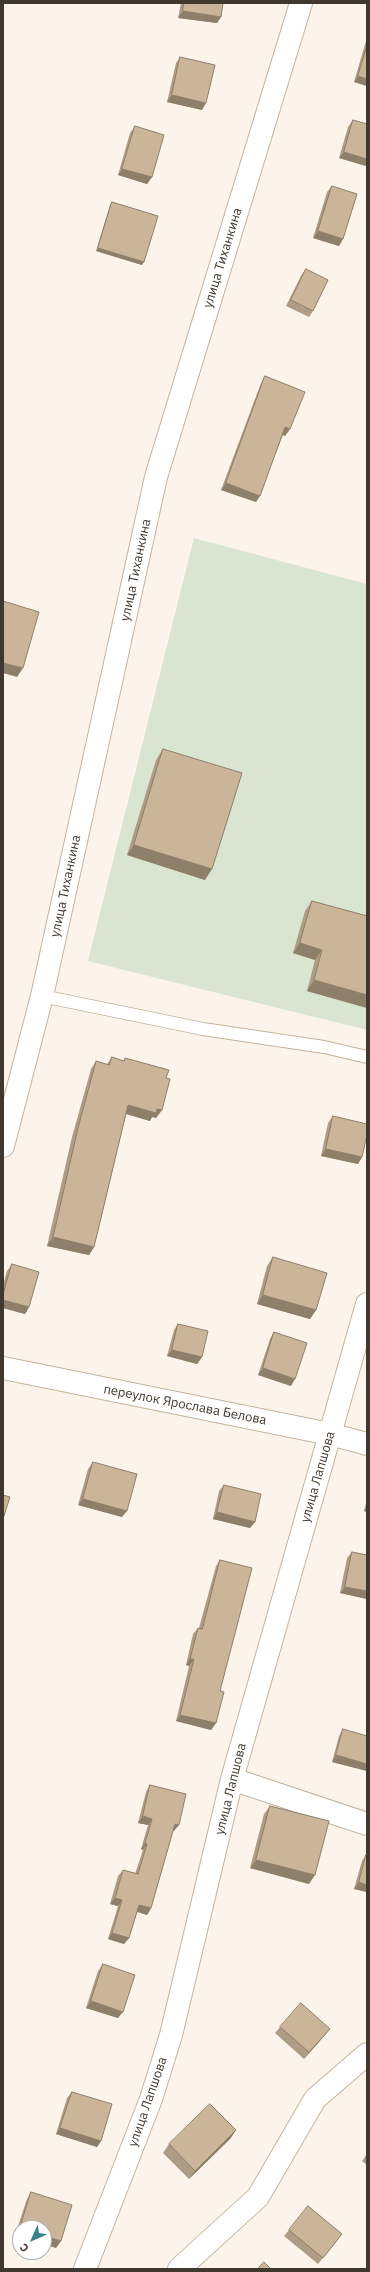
<!DOCTYPE html>
<meta charset="utf-8">
<style>
body{margin:0}
#map{position:relative;width:370px;height:2272px;overflow:hidden;background:#fcf4ea;font-family:"IBM Plex Sans",sans-serif}
canvas{display:block}
.frame{position:absolute;inset:0;border:4px solid #40382f;pointer-events:none}
.north{position:absolute;left:12px;top:2220px;width:40px;height:40px;box-sizing:border-box;background:#fff;border:1px solid #b3afac;border-radius:50%;rotate:225deg;font-size:11px;font-weight:700;line-height:16px;text-align:center;color:#40382f}
.north::after{content:'';display:block;margin:auto;width:14px;height:18px;background:#3a818a;clip-path:polygon(50% 0,100% 100%,50% 72%,0 100%)}
</style>
<div id="map">
<canvas width="370" height="2272"></canvas>
<div class="frame"></div>
<div class="north">С</div>
</div>
<script>
const ctx = document.querySelector('canvas').getContext('2d');
ctx.lineJoin = 'round';
function fill(path, color) { ctx.fillStyle = color; ctx.fill(path, 'evenodd'); }
function strokePath(path, color, width, dash) { ctx.strokeStyle = color; ctx.lineWidth = width; ctx.lineCap = dash ? 'butt' : 'round'; ctx.setLineDash(dash || []); ctx.stroke(path); }
function write(font, color, halo, rows, align = 'center') {
  ctx.font = font + ' "IBM Plex Sans",sans-serif'; ctx.lineWidth = 3; ctx.setLineDash([]); ctx.textBaseline = 'middle'; ctx.strokeStyle = halo; ctx.fillStyle = color; for (const [text, x, y, turn = 0] of rows) {
    ctx.save(); ctx.translate(x, y); ctx.rotate((+turn || 0) * Math.PI / 180); ctx.textAlign = isNaN(turn) ? turn : align; if (halo) ctx.strokeText(text, 0, 0); ctx.fillText(text, 0, 0); ctx.restore();
  }
}
const green = new Path2D(`
 M 194,538 L 367,584 L 367,1030 L 88,961 Z`);
const lane = new Path2D(`
 M 42,996 L 203,1029 L 324,1047 L 367,1057`);
const street = new Path2D(`
 M 3,1146 L 42,996 L 156,477 L 301,3
 M 3,1368 L 330,1434 L 367,1444
 M 232,1779 L 367,1824
 M 85,2269 L 151,2099 L 171,2035 L 232,1779 L 367,1304
 M 179,2269 L 258,2197 L 315,2099 L 367,2054`);
const wall = new Path2D(`
 M 181,3 L 223,3 L 221,17 L 217,23 L 178,18 Z
 M 367,39 L 367,86 L 354,82 L 366,41 Z
 M 180,57 L 202,110 L 167,102 L 176,63 Z
 M 353,120 L 366,166 L 339,158 L 348,127 Z
 M 135,126 L 152,177 L 147,184 L 118,175 L 130,133 Z
 M 332,186 L 343,239 L 339,246 L 313,238 L 327,192 Z
 M 112,202 L 142,265 L 96,251 L 110,205 Z
 M 306,269 L 313,311 L 309,317 L 286,306 L 301,276 Z
 M 265,376 L 290,429 L 285,436 L 283,435 L 256,502 L 221,490 L 261,383 Z
 M 163,749 L 205,880 L 127,855 L 156,760 Z
 M 312,901 L 367,916 L 367,1008 L 307,991 L 315,960 L 293,953 L 305,911 Z
 M 112,1057 L 123,1061 L 125,1058 L 166,1078 L 162,1110 L 156,1118 L 152,1117 L 150,1121 L 126,1114 L 94,1247 L 89,1255 L 47,1246 L 72,1137 L 91,1069 L 96,1061 L 107,1064 Z
 M 333,1116 L 362,1157 L 358,1164 L 321,1156 L 328,1123 Z
 M 273,1257 L 316,1310 L 310,1319 L 257,1304 L 267,1266 Z
 M 12,1264 L 29,1307 L 25,1314 L 3,1308 L 3,1285 L 7,1271 Z
 M 178,1324 L 202,1357 L 197,1364 L 167,1356 L 174,1330 Z
 M 274,1332 L 291,1386 L 258,1375 L 270,1339 Z
 M 93,1462 L 122,1517 L 78,1505 L 88,1469 Z
 M 224,1485 L 255,1522 L 250,1528 L 213,1519 L 219,1491 Z
 M 367,1499 L 367,1512 L 364,1511 Z
 M 352,1552 L 367,1555 L 367,1599 L 340,1593 L 347,1558 Z
 M 220,1560 L 220,1691 L 216,1723 L 211,1730 L 176,1721 L 189,1666 L 186,1665 L 193,1634 L 198,1628 L 199,1628 L 216,1566 Z
 M 343,1729 L 367,1771 L 332,1762 L 339,1736 Z
 M 150,1785 L 174,1831 L 173,1831 L 151,1908 L 147,1915 L 137,1912 L 129,1938 L 124,1944 L 108,1939 L 118,1906 L 110,1904 L 118,1876 L 123,1870 L 135,1874 L 143,1850 L 141,1849 L 148,1825 L 138,1823 L 146,1792 Z
 M 270,1806 L 309,1884 L 250,1868 L 264,1814 Z
 M 366,1855 L 367,1892 L 354,1889 L 362,1861 Z
 M 103,1964 L 118,2018 L 86,2008 L 98,1971 Z
 M 280,2027 L 330,2029 L 325,2035 L 304,2059 L 275,2033 Z
 M 72,2092 L 101,2141 L 97,2147 L 56,2134 L 67,2098 Z
 M 236,2130 L 230,2139 L 189,2179 L 163,2153 L 169,2144 Z
 M 367,2154 L 367,2165 L 362,2161 Z
 M 31,2192 L 61,2241 L 56,2248 L 44,2244 L 44,2228 L 15,2235 L 27,2199 Z
 M 289,2230 L 337,2241 L 318,2264 L 284,2236 Z`);
const shadedWall = new Path2D(`
 M 183,11 L 221,17 L 217,23 L 178,18 Z
 M 358,76 L 367,79 L 367,86 L 354,82 Z
 M 172,95 L 206,103 L 202,110 L 167,102 Z
 M 344,152 L 367,159 L 367,164 L 366,166 L 339,158 Z
 M 122,169 L 152,177 L 147,184 L 118,175 Z
 M 318,231 L 343,239 L 339,246 L 313,238 Z
 M 98,248 L 144,262 L 142,265 L 96,251 Z
 M 285,427 L 290,429 L 285,436 L 281,434 Z
 M 226,483 L 260,496 L 256,502 L 221,490 Z
 M 3,663 L 23,668 L 17,677 L 3,673 Z
 M 134,845 L 212,869 L 205,880 L 127,855 Z
 M 300,943 L 322,950 L 315,960 L 293,953 Z
 M 314,980 L 367,995 L 367,1008 L 307,991 Z
 M 128,1105 L 157,1109 L 162,1110 L 156,1118 L 152,1117 L 150,1121 L 123,1113 Z
 M 326,1149 L 362,1157 L 358,1164 L 321,1156 Z
 M 53,1237 L 94,1247 L 89,1255 L 47,1246 Z
 M 263,1295 L 316,1310 L 310,1319 L 257,1304 Z
 M 3,1300 L 29,1307 L 25,1314 L 3,1308 Z
 M 172,1350 L 202,1357 L 197,1364 L 167,1356 Z
 M 263,1368 L 295,1379 L 291,1386 L 258,1375 Z
 M 83,1499 L 127,1511 L 122,1517 L 78,1505 Z
 M 367,1507 L 367,1512 L 364,1511 Z
 M 217,1512 L 255,1522 L 250,1528 L 213,1519 Z
 M 345,1587 L 367,1591 L 367,1599 L 340,1593 Z
 M 190,1659 L 194,1659 L 189,1666 L 186,1665 Z
 M 180,1715 L 216,1723 L 211,1730 L 176,1721 Z
 M 336,1755 L 367,1764 L 367,1771 L 332,1762 Z
 M 143,1816 L 152,1819 L 148,1825 L 138,1823 Z
 M 175,1824 L 179,1825 L 174,1831 L 171,1830 Z
 M 145,1843 L 147,1844 L 143,1850 L 141,1849 Z
 M 256,1860 L 315,1875 L 309,1884 L 250,1868 Z
 M 359,1882 L 367,1885 L 367,1892 L 354,1889 Z
 M 115,1898 L 122,1900 L 118,1906 L 110,1904 Z
 M 139,1905 L 151,1908 L 147,1915 L 135,1911 Z
 M 112,1933 L 129,1938 L 124,1944 L 108,1939 Z
 M 91,2001 L 123,2012 L 118,2018 L 86,2008 Z
 M 330,2029 L 325,2035 L 304,2059 L 309,2052 Z
 M 60,2128 L 101,2141 L 97,2147 L 56,2134 Z
 M 236,2130 L 230,2139 L 189,2179 L 195,2171 Z
 M 20,2228 L 20,2236 L 15,2235 Z
 M 44,2236 L 61,2241 L 56,2248 L 44,2244 Z`);
const building = new Path2D(`
 M 184,3 L 223,3 L 221,17 L 183,11 Z
 M 367,46 L 367,79 L 358,76 Z
 M 180,57 L 215,65 L 206,103 L 172,95 Z
 M 353,120 L 367,124 L 367,159 L 344,152 Z
 M 135,126 L 164,135 L 152,177 L 122,169 Z
 M 332,186 L 357,194 L 343,239 L 318,231 Z
 M 112,202 L 158,216 L 144,262 L 98,248 Z
 M 306,269 L 328,280 L 313,311 L 291,300 Z
 M 265,376 L 305,392 L 290,429 L 285,427 L 260,496 L 226,483 Z
 M 3,601 L 39,612 L 23,668 L 3,663 Z
 M 163,749 L 242,773 L 212,869 L 134,845 Z
 M 312,901 L 367,916 L 367,995 L 314,980 L 322,950 L 300,943 Z
 M 112,1057 L 124,1061 L 125,1058 L 169,1070 L 166,1078 L 170,1079 L 162,1110 L 157,1109 L 156,1113 L 128,1105 L 94,1247 L 53,1237 L 78,1128 L 96,1061 L 109,1065 Z
 M 333,1116 L 367,1124 L 367,1135 L 362,1157 L 326,1149 Z
 M 273,1257 L 327,1273 L 316,1310 L 263,1295 Z
 M 12,1264 L 39,1272 L 29,1307 L 3,1300 L 3,1295 Z
 M 178,1324 L 208,1331 L 202,1357 L 172,1350 Z
 M 274,1332 L 307,1343 L 295,1379 L 263,1368 Z
 M 93,1462 L 137,1474 L 127,1511 L 83,1499 Z
 M 224,1485 L 261,1494 L 255,1522 L 217,1512 Z
 M 3,1495 L 10,1497 L 3,1519 Z
 M 352,1552 L 367,1555 L 367,1591 L 345,1587 Z
 M 220,1560 L 252,1568 L 220,1691 L 224,1692 L 216,1723 L 180,1715 L 194,1659 L 190,1659 L 198,1628 L 202,1629 Z
 M 343,1729 L 367,1736 L 367,1764 L 336,1755 Z
 M 150,1785 L 186,1794 L 179,1825 L 175,1824 L 151,1908 L 139,1905 L 129,1938 L 112,1933 L 122,1900 L 115,1898 L 123,1870 L 138,1874 L 147,1844 L 145,1843 L 152,1819 L 143,1816 Z
 M 270,1806 L 329,1821 L 315,1875 L 256,1860 Z
 M 366,1855 L 367,1855 L 367,1885 L 359,1882 Z
 M 103,1964 L 135,1975 L 123,2012 L 91,2001 Z
 M 301,2003 L 330,2029 L 309,2052 L 280,2027 Z
 M 72,2092 L 112,2104 L 101,2141 L 60,2128 Z
 M 210,2104 L 236,2130 L 195,2171 L 169,2144 Z
 M 31,2192 L 72,2205 L 61,2241 L 44,2236 L 44,2228 L 20,2228 Z
 M 308,2206 L 342,2234 L 323,2258 L 289,2230 Z
 M 264,2262 L 271,2269 L 258,2269 Z`);
const streetNames = [
 ["улица Тиханкина",223,258,-73],
 ["улица Тиханкина",136,570,-78],
 ["улица Тиханкина",66,886,-78],
 ["переулок Ярослава Белова",185,1405,11],
 ["улица Лапшова",318,1477,-74],
 ["улица Лапшова",231,1789,-76],
 ["улица Лапшова",148,2102,-71]
];
fill(green, '#d9e4d1');
strokePath(lane, '#c6b39c', 14);
strokePath(street, '#c6b39c', 24);
strokePath(lane, '#fff', 12);
strokePath(street, '#fff', 22);
fill(wall, '#af9c84');
fill(shadedWall, '#8e7f6b');
fill(building, '#cbb599');
strokePath(building, '#8e7f6b', 1);
write('13px', '#40382f', '#fff', streetNames);
</script>
